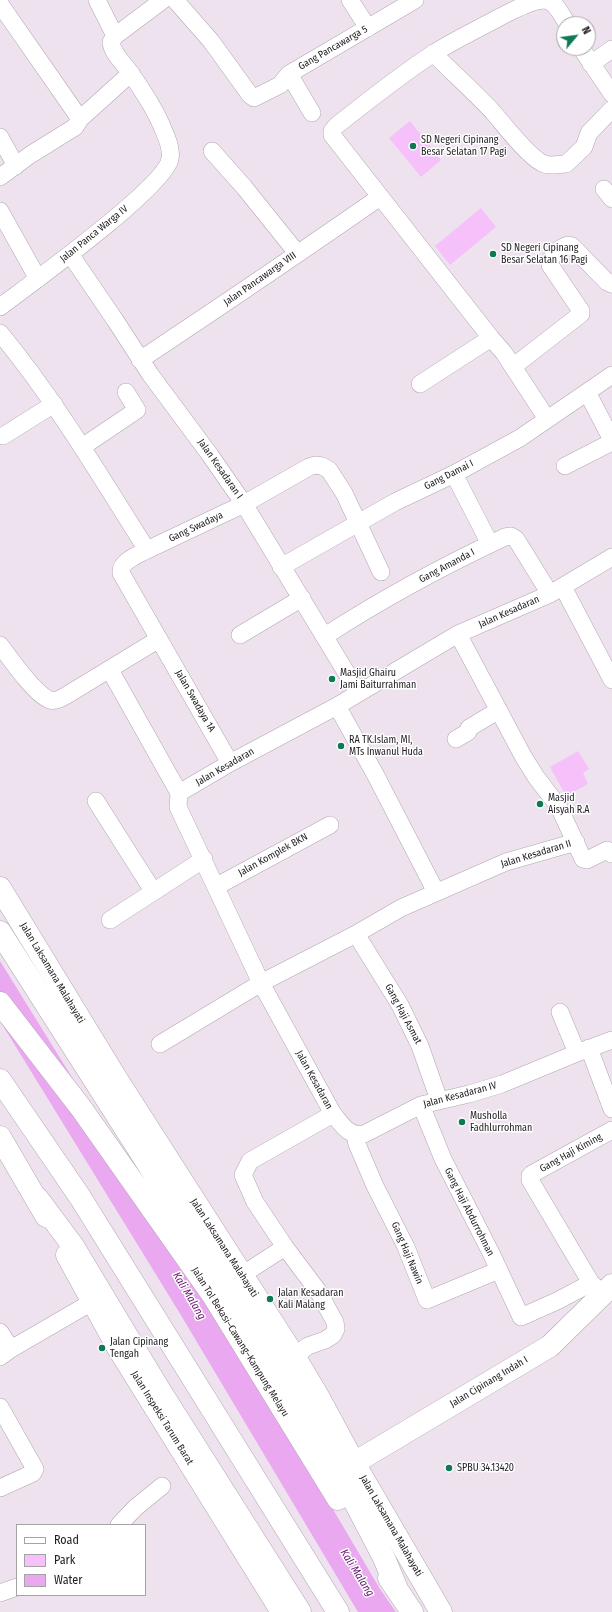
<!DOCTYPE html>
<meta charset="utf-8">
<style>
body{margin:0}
#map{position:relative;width:612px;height:1612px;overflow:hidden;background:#eee2ee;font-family:"Fira Sans Condensed",sans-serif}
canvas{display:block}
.legend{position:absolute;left:16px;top:1524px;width:130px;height:72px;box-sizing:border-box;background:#fff;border:1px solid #a5a4a5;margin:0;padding:5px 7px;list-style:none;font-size:12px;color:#1f1b1f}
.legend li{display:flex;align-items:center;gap:8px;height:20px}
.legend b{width:20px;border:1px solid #a5a4a5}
.north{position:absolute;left:556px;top:16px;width:40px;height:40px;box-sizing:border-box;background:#fff;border:1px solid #a5a4a5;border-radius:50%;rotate:61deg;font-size:11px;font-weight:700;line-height:16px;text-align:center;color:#1f1b1f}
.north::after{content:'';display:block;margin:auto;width:14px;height:18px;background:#0f7953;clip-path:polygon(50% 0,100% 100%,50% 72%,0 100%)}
</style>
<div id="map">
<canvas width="612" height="1612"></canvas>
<ul class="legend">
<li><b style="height:5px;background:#fff"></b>Road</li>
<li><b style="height:11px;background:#f6c0fa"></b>Park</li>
<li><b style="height:11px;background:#eaa8f0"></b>Water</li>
</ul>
<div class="north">N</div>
</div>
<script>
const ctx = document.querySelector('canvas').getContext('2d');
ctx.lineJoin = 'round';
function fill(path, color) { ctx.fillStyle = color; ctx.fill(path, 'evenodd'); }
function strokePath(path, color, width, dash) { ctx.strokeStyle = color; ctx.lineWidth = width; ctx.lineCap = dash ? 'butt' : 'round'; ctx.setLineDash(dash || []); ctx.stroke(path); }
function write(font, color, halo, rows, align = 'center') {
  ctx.font = font + ' "Fira Sans Condensed",sans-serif'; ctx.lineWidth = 3; ctx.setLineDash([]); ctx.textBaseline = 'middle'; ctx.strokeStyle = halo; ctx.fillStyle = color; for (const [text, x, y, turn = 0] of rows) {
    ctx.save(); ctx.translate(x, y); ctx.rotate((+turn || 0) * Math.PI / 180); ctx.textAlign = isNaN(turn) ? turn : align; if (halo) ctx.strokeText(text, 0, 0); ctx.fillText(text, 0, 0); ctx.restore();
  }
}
const green = new Path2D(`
 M 410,121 L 441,160 L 421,177 L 389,138 Z
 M 481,208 L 496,227 L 450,265 L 435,246 Z
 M 578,751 L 589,769 L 583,773 L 588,784 L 566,796 L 550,767 Z`);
const water = new Path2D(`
 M 0,961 L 206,1294 L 380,1589 L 396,1612 L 358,1612 L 179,1312 L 0,1021 Z`);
const street = new Path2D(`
 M 97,0 L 115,36
 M 175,0 L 211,41 L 250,95 L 254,98 L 280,85 L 289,74 L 415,0
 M 350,0 L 368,28
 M 0,4 L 80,119
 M 581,48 L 612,94
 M 433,53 C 453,73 474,92 493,112 C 505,126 527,155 542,163 C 549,167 559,164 566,164 L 584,147 L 589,133 L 612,109
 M 591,64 L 612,49
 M 289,74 L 312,113
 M 0,137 L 16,166
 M 212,151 L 244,187 L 297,253
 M 0,177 L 30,155 L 75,127 L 80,119 L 131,73
 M 604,189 L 612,199
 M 0,211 L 38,279
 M 70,254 L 115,320 L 150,374 L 210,455 L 244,504 L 358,692
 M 0,307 C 29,285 165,187 170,159 C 172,149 167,138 163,129 C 156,111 143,91 131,74 C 125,64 112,54 111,42 L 115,36 L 163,0
 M 0,333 C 56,401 100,476 147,550 C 138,555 120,561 121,573 L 230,763
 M 140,360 C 221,306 301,252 380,197
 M 514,366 L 581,314 L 581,311 L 550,265 C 550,255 559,248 568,245 L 572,246 L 607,282 L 611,284 L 612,283
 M 420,384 L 491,338
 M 587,392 L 612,440
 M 547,419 L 504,353 L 491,338 L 332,135 L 332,131 L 336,126 C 368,101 400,75 434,53 C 455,40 478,29 500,17 C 513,11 530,0 545,0 C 556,1 562,16 567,24
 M 3,436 L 54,404
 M 82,447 L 137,410 L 126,392
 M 565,466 L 612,442
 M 454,474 L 490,544
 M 147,550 L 244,504 L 309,467 L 315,465 L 322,466 L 329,470 L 344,493 L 381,572
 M 612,557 L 550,594 L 458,634 L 337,706 L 230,763 L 179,793 L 178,807 L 261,983 L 333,1114 C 342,1124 348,1137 364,1134 L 421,1105 L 469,1094 L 502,1084 L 577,1053 L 612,1040
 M 281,567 L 395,502 L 454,474 L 520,438 L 612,375
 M 563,587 L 612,680
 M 458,634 L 523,756 L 536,777 L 559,807 L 583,859 L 587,860 L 607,850 L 612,854
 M 240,635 L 302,598
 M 325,636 C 382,599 443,566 505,537 L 511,536 L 516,539 L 550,594
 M 0,645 C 10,658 34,694 50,700 C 55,702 62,698 67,695 L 159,639
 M 110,670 L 179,793
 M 337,706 L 375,774 L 436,892
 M 456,739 L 468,732 L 469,728 L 499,710
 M 96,801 L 153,891
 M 217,886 L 330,825
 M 110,920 L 204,859
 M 356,934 L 400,1005 L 420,1046 L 439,1100
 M 560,1012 L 577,1053
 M 160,1044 L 261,983 L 356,934 L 401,908 L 506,862 L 576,842
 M 589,1048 L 612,1109
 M 421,1105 L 443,1159 L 491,1253 L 521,1317 L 557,1301 L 591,1283
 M 355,1135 L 357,1144 L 375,1186 L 406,1247 L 427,1300 L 499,1270
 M 242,1275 L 285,1247
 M 600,1291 L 591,1283 L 530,1180 L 530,1176 L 532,1174 L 612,1130
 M 0,1332 L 11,1349
 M 294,1356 L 308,1346 L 325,1340 L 333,1335 L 336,1329 L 335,1322 L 318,1291 L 285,1247 L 255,1202 L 243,1175 L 250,1161 L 333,1114
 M 0,1357 L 11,1349 L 92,1302
 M 0,1407 L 35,1469 L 33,1473 L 0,1488
 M 119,1525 L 135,1508 L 162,1486
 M 0,1593 L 17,1587`);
const secondary = new Path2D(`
 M 354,1463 L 550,1346 L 612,1285`);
const primary = new Path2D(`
 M 0,888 L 116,1078 L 294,1356 L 319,1398 L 354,1463 L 441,1612
 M 0,1137 L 46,1216
 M 67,1255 L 118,1348 L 282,1612`);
const highway = new Path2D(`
 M 0,932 L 315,1426 L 384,1558 L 397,1589
 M 0,1003 L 81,1108 L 214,1297 L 338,1499
 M 0,1080 L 80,1197 L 338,1612
 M 38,1199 L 73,1246 L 157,1386 L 300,1612
 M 389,1578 L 412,1612`);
const markers = [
 [413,146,4,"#0f7953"],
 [493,254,4,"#0f7953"],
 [332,679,4,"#0f7953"],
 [341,746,4,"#0f7953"],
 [540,804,4,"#0f7953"],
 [462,1122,4,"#0f7953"],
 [270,1299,4,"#0f7953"],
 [102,1348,4,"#0f7953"],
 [449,1468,4,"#0f7953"]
];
const streetNames = [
 ["Gang Pancawarga 5",333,48,-30],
 ["Jalan Panca Warga IV",94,234,-39],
 ["Jalan Pancawarga VIII",260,279,-35],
 ["Jalan Kesadaran I",220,469,55],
 ["Gang Damai I",449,475,-27],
 ["Gang Swadaya",196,527,-25],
 ["Gang Amanda I",447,566,-28],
 ["Jalan Kesadaran",509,612,-24],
 ["Jalan Swadaya 1A",195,701,60],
 ["Jalan Kesadaran",225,767,-30],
 ["Jalan Kesadaran II",536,854,-17],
 ["Jalan Komplek BKN",273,855,-29],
 ["Jalan Laksamana Malahayati",52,973,59],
 ["Gang Haji Asmat",403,1014,62],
 ["Jalan Kesadaran",314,1080,61],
 ["Jalan Kesadaran IV",460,1095,-15],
 ["Gang Haji Kiming",571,1153,-29],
 ["Gang Haji Abdurrohman",469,1212,63],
 ["Jalan Laksamana Malahayati",224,1248,57],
 ["Gang Haji Nawin",407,1253,67],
 ["Jalan Tol Bekasi–Cawang–Kampung Melayu",240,1342,58],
 ["Jalan Cipinang Indah I",489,1382,-31],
 ["Jalan Inspeksi Tarum Barat",162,1418,58],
 ["Jalan Laksamana Malahayati",391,1526,60]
];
const poiNames = [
 ["SD Negeri Cipinang",421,140],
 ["Besar Selatan 17 Pagi",421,152],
 ["SD Negeri Cipinang",501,248],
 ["Besar Selatan 16 Pagi",501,260],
 ["Masjid Ghairu",340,673],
 ["Jami Baiturrahman",340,685],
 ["RA TK.Islam, MI,",349,740],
 ["MTs Inwanul Huda",349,752],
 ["Masjid",548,798],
 ["Aisyah R.A",548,810],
 ["Musholla",470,1116],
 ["Fadhlurrohman",470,1128],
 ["Jalan Kesadaran",278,1293],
 ["Kali Malang",278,1305],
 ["Jalan Cipinang",110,1342],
 ["Tengah",110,1354],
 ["SPBU 34.13420",457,1468]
];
const waterNames = [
 ["Kali Malang",189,1296,59],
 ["Kali Malang",357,1573,58]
];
fill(green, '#f6c0fa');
fill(water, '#eaa8f0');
strokePath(street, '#b0a5b0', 18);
strokePath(secondary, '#b0a5b0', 23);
strokePath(primary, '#b0a5b0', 23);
strokePath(highway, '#b0a5b0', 23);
strokePath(street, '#fff', 17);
strokePath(secondary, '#fff', 22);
strokePath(primary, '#fff', 22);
strokePath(highway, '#fff', 22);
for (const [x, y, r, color] of markers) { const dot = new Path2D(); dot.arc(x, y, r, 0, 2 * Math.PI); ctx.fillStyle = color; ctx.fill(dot); strokePath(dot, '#fff', 1.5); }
write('10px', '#1f1b1f', '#fff', streetNames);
write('10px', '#1f1b1f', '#fff', poiNames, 'left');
write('italic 11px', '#611169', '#fff', waterNames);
</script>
